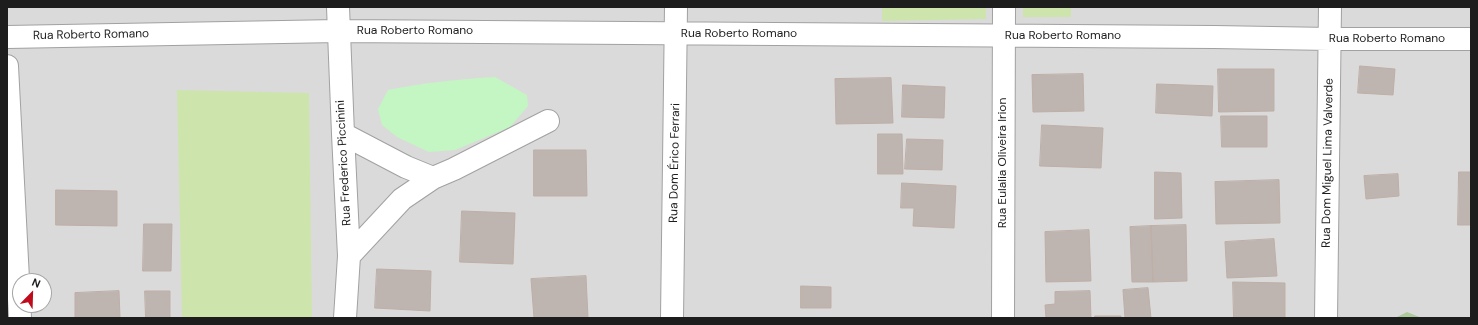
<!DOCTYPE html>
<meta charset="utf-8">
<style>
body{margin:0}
#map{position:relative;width:1478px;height:325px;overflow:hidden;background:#eee9e3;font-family:"DM Sans",sans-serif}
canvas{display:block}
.frame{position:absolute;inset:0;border:8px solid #1d1d1d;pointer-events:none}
.north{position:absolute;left:12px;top:273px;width:40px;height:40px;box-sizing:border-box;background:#fff;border:1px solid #a5a5a5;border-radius:50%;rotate:23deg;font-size:11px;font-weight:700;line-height:16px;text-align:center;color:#1d1d1d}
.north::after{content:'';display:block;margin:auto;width:14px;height:18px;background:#bf0b1b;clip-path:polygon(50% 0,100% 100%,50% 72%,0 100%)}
</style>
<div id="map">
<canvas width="1478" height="325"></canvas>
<div class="frame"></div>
<div class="north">N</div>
</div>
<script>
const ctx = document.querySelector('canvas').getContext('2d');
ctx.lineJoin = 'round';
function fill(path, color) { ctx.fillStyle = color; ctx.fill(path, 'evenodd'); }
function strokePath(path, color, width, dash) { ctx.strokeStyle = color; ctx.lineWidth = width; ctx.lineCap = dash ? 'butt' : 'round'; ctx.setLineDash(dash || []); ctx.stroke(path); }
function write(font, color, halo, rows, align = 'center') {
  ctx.font = font + ' "DM Sans",sans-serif'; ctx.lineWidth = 3.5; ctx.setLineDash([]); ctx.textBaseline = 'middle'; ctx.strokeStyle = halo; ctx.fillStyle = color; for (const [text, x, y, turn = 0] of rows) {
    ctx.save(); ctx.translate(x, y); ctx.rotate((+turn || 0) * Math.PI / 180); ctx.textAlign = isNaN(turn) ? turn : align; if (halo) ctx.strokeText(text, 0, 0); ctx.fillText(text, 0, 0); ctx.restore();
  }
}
const residential = new Path2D(`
 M 7,7 L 1471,7 L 1471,318 L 7,318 ZM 20,281 L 44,281 L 44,305 L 20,305 Z`);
const grass = new Path2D(`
 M 882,7 L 986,7 L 986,19 L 882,21 Z
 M 1023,7 L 1071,7 L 1071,17 L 1023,17 Z
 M 177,90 L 309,93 L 312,318 L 182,318 Z`);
const forest = new Path2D(`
 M 1407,312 L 1422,318 L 1395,318 Z`);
const park = new Path2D(`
 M 495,77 L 527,95 L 528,106 L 510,127 L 455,150 L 429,152 L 397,137 L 382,125 L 378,109 L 388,90 C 423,83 459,79 495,77 Z`);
const building = new Path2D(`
 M 1360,66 L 1395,69 L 1393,95 L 1358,93 Z
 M 1218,69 L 1274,69 L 1274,111 L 1219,112 Z
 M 1083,74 L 1084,111 L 1033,112 L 1032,75 Z
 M 891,78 L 893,123 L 836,124 L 835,79 Z
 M 1157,84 L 1213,86 L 1212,116 L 1156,113 Z
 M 903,85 L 945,87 L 944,118 L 902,117 Z
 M 1221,116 L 1267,116 L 1267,147 L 1222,147 Z
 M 1042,125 L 1103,128 L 1101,168 L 1040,166 Z
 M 878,134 L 902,134 L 903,174 L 878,174 Z
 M 907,139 L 943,140 L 942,170 L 905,169 Z
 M 534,150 L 586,150 L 587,196 L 534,196 Z
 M 1155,172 L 1181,173 L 1182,218 L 1155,219 Z
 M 1459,172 L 1471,172 L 1471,225 L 1458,225 Z
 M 1398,174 L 1399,196 L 1366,199 L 1364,176 Z
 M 1279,180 L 1280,223 L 1216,224 L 1215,182 Z
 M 902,183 L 956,186 L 954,228 L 913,226 L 914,208 L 901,208 Z
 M 56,190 L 117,191 L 117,226 L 56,225 Z
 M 462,211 L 515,213 L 513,264 L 460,262 Z
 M 144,224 L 172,224 L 171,271 L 143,271 Z
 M 1186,225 L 1187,281 L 1153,282 L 1151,226 Z
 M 1151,226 L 1153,282 L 1132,282 L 1130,227 Z
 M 1089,230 L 1091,281 L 1046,282 L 1045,232 Z
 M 1274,239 L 1277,276 L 1227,278 L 1225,242 Z
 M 377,269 L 431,271 L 430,311 L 375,308 Z
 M 586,276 L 588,318 L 534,318 L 531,279 Z
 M 1233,282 L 1285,283 L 1285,318 L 1234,318 Z
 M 801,286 L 831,287 L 831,308 L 801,308 Z
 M 1148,288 L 1151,318 L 1125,318 L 1123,290 Z
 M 119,291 L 120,318 L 75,318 L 75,293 Z
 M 145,291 L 170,291 L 170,318 L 146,318 Z
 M 1090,291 L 1091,318 L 1046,318 L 1045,305 L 1055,304 L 1055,292 Z
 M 1095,316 L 1121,316 L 1121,318 L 1095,318 Z`);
const minor = new Path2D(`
 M 338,7 L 343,134 L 349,256 L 345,318
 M 7,37 L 338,31 L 1214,37 L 1330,39 L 1471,39
 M 7,66 L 20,318
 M 343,134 L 406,167 L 433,178 L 402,199 L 349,256
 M 433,178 L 454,169 L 548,121
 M 672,318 L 676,7
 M 1003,318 L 1004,7
 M 1326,318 L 1330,7`);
const streetNames = [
 ["Rua Roberto Romano",415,31],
 ["Rua Roberto Romano",739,34],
 ["Rua Roberto Romano",91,35,-1],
 ["Rua Roberto Romano",1063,36],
 ["Rua Roberto Romano",1387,39],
 ["Rua Frederico Piccinini",344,163,-93],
 ["Rua Dom Érico Ferrari",675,163,-89],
 ["Rua Eulalia Oliveira Irion",1003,163,-90],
 ["Rua Dom Miguel Lima Valverde",1328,163,-89]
];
fill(residential, '#dbdada');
fill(grass, '#cde5ac');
fill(forest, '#adcb9a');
fill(park, '#c3f6c2');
fill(building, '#beb5b0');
strokePath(building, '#beafa7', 1);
strokePath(minor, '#a1a1a1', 24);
strokePath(minor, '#fff', 22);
write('12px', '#1d1d1d', '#fff', streetNames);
</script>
